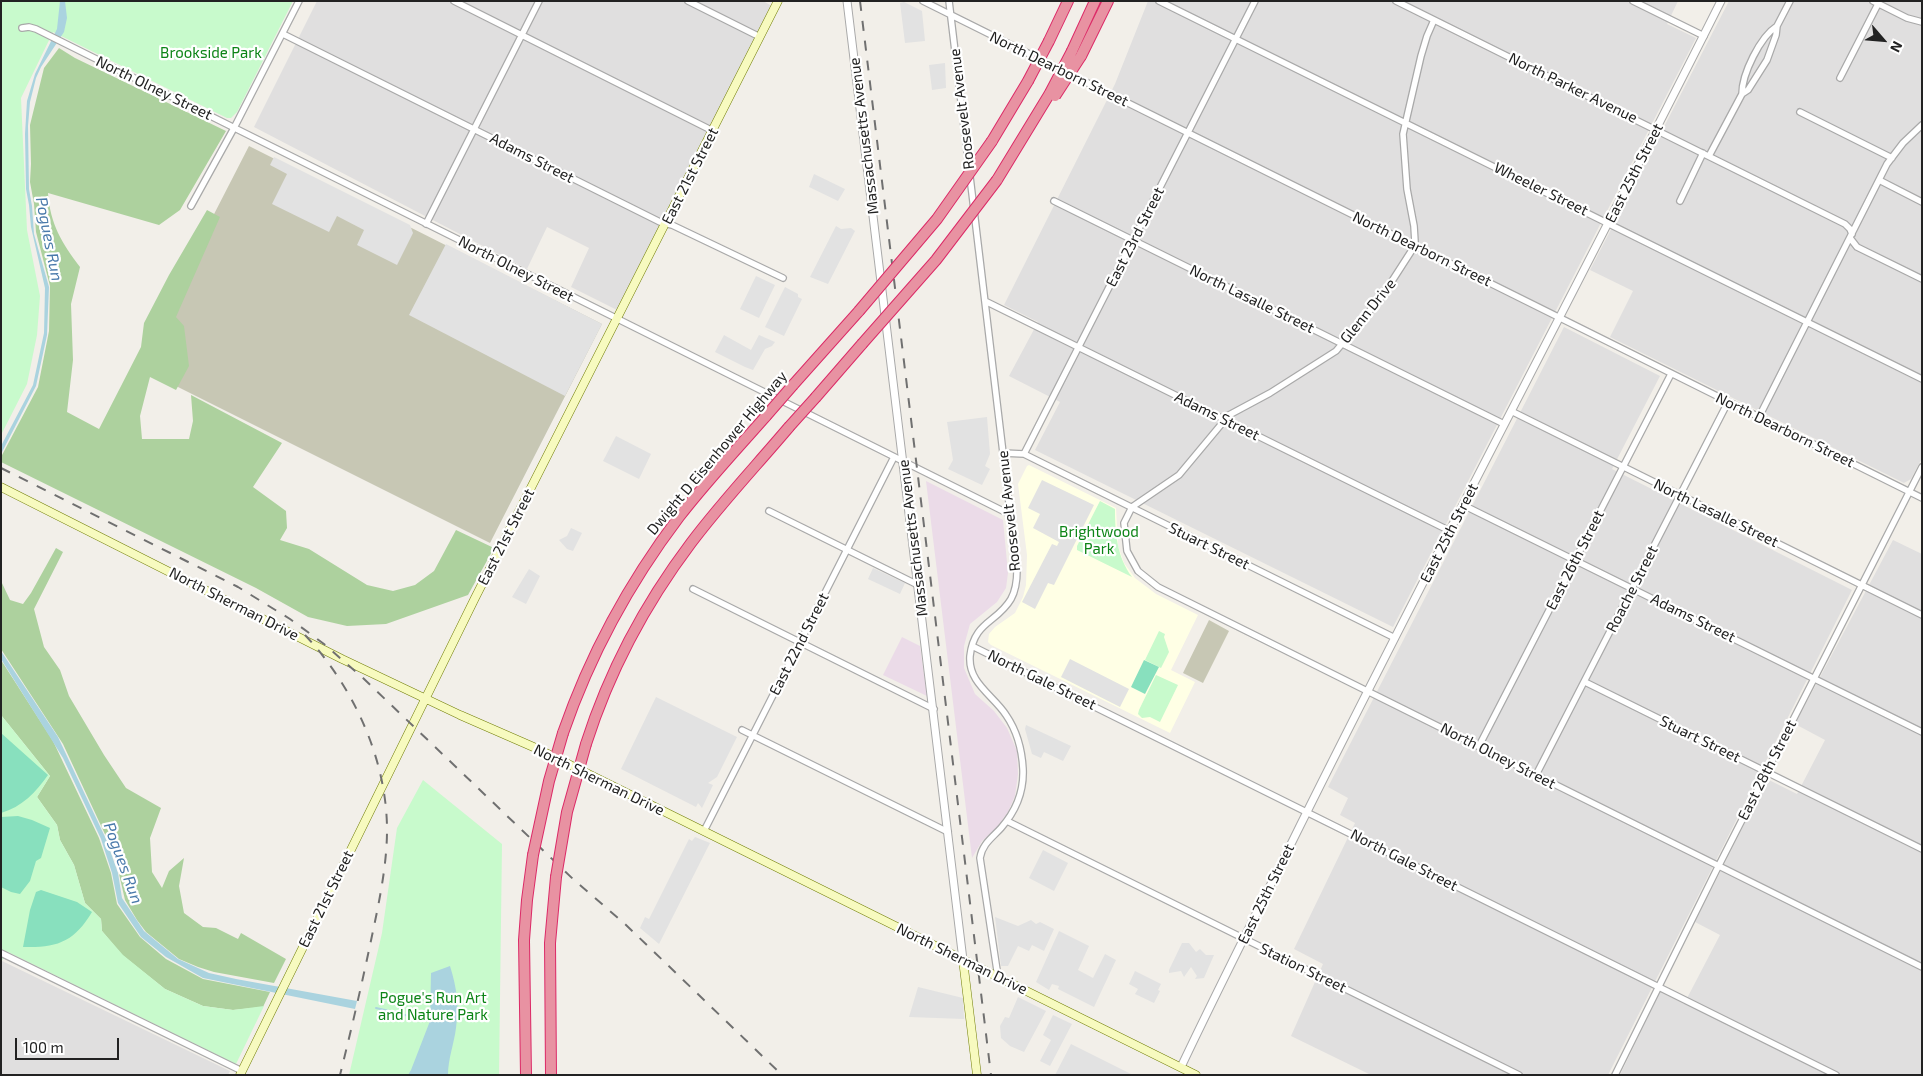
<!DOCTYPE html>
<style>
body{margin:0}
#map{position:relative;width:1923px;height:1076px;overflow:hidden;background:#f2efe9;font-family:"Exo 2",sans-serif}
canvas{display:block}
.frame{position:absolute;inset:0;border:2px solid #222;pointer-events:none}
.north{position:absolute;left:1858px;top:15px;width:50px;height:50px;-webkit-text-stroke:4px #fff;paint-order:stroke;rotate:117deg;font-size:14px;font-weight:700;line-height:20px;text-align:center;color:#222}
.north::after{content:'';display:block;margin:auto;width:18px;height:22px;background:#222;clip-path:polygon(50% 0,100% 100%,50% 72%,0 100%)}
.scale{position:absolute;left:15px;top:1038px;width:104px;height:22px;box-sizing:border-box;border:2px solid #222;border-top:0;padding-left:6px;font-size:15px;line-height:18px;white-space:nowrap;color:#222;-webkit-text-stroke:4px #fff;paint-order:stroke}
</style>
<div id="map">
<canvas width="1923" height="1076"></canvas>
<div class="frame"></div>
<div class="north">N</div>
<div class="scale">100 m</div>
</div>
<script>
const ctx = document.querySelector('canvas').getContext('2d');
ctx.lineJoin = 'round';
function fill(path, color) { ctx.fillStyle = color; ctx.fill(path, 'evenodd'); }
function strokePath(path, color, width, dash) { ctx.strokeStyle = color; ctx.lineWidth = width; ctx.lineCap = dash ? 'butt' : 'round'; ctx.setLineDash(dash || []); ctx.stroke(path); }
function write(font, color, halo, rows, align = 'center') {
  ctx.font = font + ' "Exo 2",sans-serif'; ctx.lineWidth = 4.5; ctx.setLineDash([]); ctx.textBaseline = 'middle'; ctx.strokeStyle = halo; ctx.fillStyle = color; for (const [text, x, y, turn = 0] of rows) {
    ctx.save(); ctx.translate(x, y); ctx.rotate((+turn || 0) * Math.PI / 180); ctx.textAlign = isNaN(turn) ? turn : align; if (halo) ctx.strokeText(text, 0, 0); ctx.fillText(text, 0, 0); ctx.restore();
  }
}
const residential = new Path2D(`
 M 317,1 L 763,1 L 772,6 L 617,310 L 571,287 L 589,248 L 547,227 L 527,269 L 254,127 Z
 M 1148,1 L 1678,1 L 1667,24 L 1696,38 L 1393,627 L 1035,450 L 1060,402 L 1009,376 L 1038,322 L 1004,305 L 1115,84 Z
 M 1729,1 L 1922,1 L 1922,458 L 1911,479 L 1904,483 L 1610,337 L 1633,291 L 1590,270 Z
 M 1564,327 L 1660,376 L 1612,469 L 1852,590 L 1608,1075 L 1371,1075 L 1291,1036 L 1323,964 L 1294,949 L 1355,823 L 1340,815 L 1348,798 L 1328,787 Z
 M 1893,540 L 1922,554 L 1922,1075 L 1620,1075 L 1660,992 L 1684,1004 L 1720,935 L 1695,922 L 1767,779 L 1797,794 L 1825,740 L 1795,724 Z
 M 2,961 L 230,1071 L 228,1075 L 1,1075 Z`);
const industrial = new Path2D(`
 M 926,481 L 1003,520 L 1008,573 L 1006,588 L 997,602 L 970,624 L 964,646 L 964,668 L 975,694 L 994,711 L 1007,728 L 1017,751 L 1018,774 L 1015,796 L 1008,812 L 996,829 L 982,841 L 972,858 Z
 M 902,637 L 920,646 L 927,696 L 883,675 Z`);
const education = new Path2D(`
 M 1029,465 L 1116,508 L 1118,546 L 1124,563 L 1135,578 L 1156,594 L 1198,615 L 1171,670 L 1195,682 L 1170,733 L 991,645 L 988,642 L 989,634 L 995,627 L 1015,613 L 1023,597 L 1026,585 L 1027,555 L 1018,484 L 1027,466 Z`);
const construction = new Path2D(`
 M 249,146 L 602,324 L 490,543 L 136,366 Z
 M 1209,620 L 1229,631 L 1203,683 L 1183,673 Z`);
const forest = new Path2D(`
 M 59,48 L 75,58 L 226,131 L 180,210 L 159,225 L 48,193 C 50,224 62,243 80,267 L 71,304 L 73,360 L 67,412 L 99,429 L 141,347 L 144,323 L 169,275 L 207,210 L 220,217 L 176,317 L 184,326 L 189,366 L 176,390 L 150,377 L 140,416 L 142,439 L 189,439 L 193,421 L 191,395 L 282,443 L 253,487 L 286,511 L 287,528 L 280,540 L 309,549 L 367,585 L 393,591 L 415,585 L 434,571 L 456,530 L 494,548 L 468,595 L 386,624 L 347,626 L 308,617 L 256,588 L 1,462 L 1,457 L 38,387 L 49,331 L 50,286 L 36,232 L 34,204 L 30,182 L 31,164 L 30,125 L 44,68 Z
 M 56,548 L 63,552 L 34,609 L 44,647 L 60,670 L 69,696 L 104,755 L 126,788 L 161,808 L 150,838 L 152,872 L 162,888 L 169,871 L 184,858 L 179,886 L 184,913 L 203,927 L 216,928 L 238,939 L 241,933 L 286,959 L 274,983 L 214,972 L 198,967 L 179,959 L 146,932 L 137,920 L 125,900 L 117,865 L 110,845 L 63,744 L 1,649 L 1,581 L 10,600 L 23,604 L 31,593 Z
 M 1,660 L 53,741 L 99,838 L 111,873 L 117,904 L 140,937 L 166,959 L 203,979 L 270,992 L 263,1007 L 233,1010 L 203,1006 L 165,989 L 122,955 L 102,931 L 101,919 L 85,903 L 74,865 L 60,840 L 57,825 L 37,797 L 50,776 L 1,715 Z`);
const park = new Path2D(`
 M 1,1 L 293,1 L 237,112 L 231,118 L 227,118 L 53,32 L 21,98 L 27,230 L 40,296 L 37,335 L 27,384 L 1,435 Z
 M 1100,501 L 1115,509 C 1115,533 1117,557 1132,577 L 1077,550 L 1077,546 Z
 M 1159,631 L 1165,634 L 1164,637 L 1169,652 L 1161,668 L 1145,660 Z
 M 1156,675 L 1178,685 L 1160,722 L 1150,717 L 1142,718 L 1138,714 L 1139,710 Z
 M 1,715 L 50,776 L 37,797 L 57,825 L 60,840 L 74,865 L 85,903 L 101,919 L 102,931 L 123,955 L 165,989 L 203,1006 L 233,1010 L 264,1006 L 236,1064 L 8,952 L 1,962 Z
 M 423,780 L 502,844 L 499,1075 L 349,1075 L 382,933 L 397,828 Z`);
const pitch = new Path2D(`
 M 1144,660 L 1159,667 L 1145,694 L 1131,687 Z
 M 1,733 L 48,775 C 36,792 22,807 1,813 Z
 M 18,816 L 32,820 L 50,828 L 41,858 L 36,861 L 30,881 L 20,894 L 11,892 L 1,887 L 1,817 Z
 M 41,890 L 77,902 L 92,912 C 74,942 57,948 23,947 L 30,910 L 36,892 Z`);
const parking = new Path2D(`
 M 904,2 L 922,11 L 925,41 L 905,43 L 900,3 Z
 M 945,63 L 946,88 L 932,90 L 929,65 Z
 M 274,157 L 410,225 L 413,233 L 397,265 L 357,245 L 364,230 L 337,216 L 329,232 L 272,204 L 287,174 L 270,165 Z
 M 814,174 L 845,189 L 838,201 L 809,187 Z
 M 836,226 L 841,229 L 851,228 L 855,231 L 828,284 L 810,277 Z
 M 446,244 L 602,324 L 565,396 L 409,315 Z
 M 756,276 L 775,285 L 759,318 L 740,309 Z
 M 785,287 L 798,294 L 798,297 L 802,299 L 784,336 L 765,327 Z
 M 724,335 L 751,350 L 759,335 L 775,342 L 772,346 L 765,349 L 753,370 L 745,367 L 715,352 Z
 M 987,417 L 990,454 L 985,466 L 990,469 L 982,485 L 948,469 L 953,460 L 947,422 Z
 M 616,436 L 651,454 L 639,479 L 603,461 Z
 M 1042,480 L 1094,505 L 1054,585 L 1048,583 L 1035,609 L 1022,602 L 1052,544 L 1057,546 L 1059,542 L 1033,528 L 1040,514 L 1028,508 Z
 M 571,528 L 582,533 L 573,551 L 567,549 L 559,540 L 567,536 Z
 M 873,568 L 905,583 L 900,594 L 868,579 Z
 M 529,569 L 540,576 L 526,604 L 512,597 Z
 M 1070,659 L 1129,689 L 1120,707 L 1061,677 Z
 M 656,697 L 737,737 L 717,777 L 708,783 L 713,785 L 702,808 L 698,803 L 696,807 L 621,769 Z
 M 1026,725 L 1071,746 L 1063,761 L 1044,752 L 1041,758 L 1032,754 L 1025,729 Z
 M 695,837 L 710,843 L 659,944 L 640,928 L 645,917 L 649,919 L 689,839 L 692,841 Z
 M 1043,850 L 1068,863 L 1054,891 L 1029,878 Z
 M 995,917 L 1018,926 L 1031,920 L 1036,924 L 1040,922 L 1054,929 L 1044,951 L 1032,945 L 1029,951 L 1018,946 L 1008,966 L 1001,966 Z
 M 1059,931 L 1089,946 L 1078,970 L 1093,978 L 1105,954 L 1116,960 L 1094,1007 L 1058,989 L 1059,986 L 1052,984 L 1049,990 L 1036,982 Z
 M 1182,943 L 1189,943 L 1196,952 L 1200,949 L 1206,955 L 1214,955 L 1204,978 L 1195,979 L 1197,976 L 1191,967 L 1184,977 L 1181,971 L 1169,973 L 1169,970 Z
 M 1135,971 L 1161,984 L 1158,990 L 1160,991 L 1154,1003 L 1135,994 L 1138,989 L 1129,984 Z
 M 918,987 L 963,998 L 964,1019 L 909,1017 Z
 M 1018,997 L 1046,1011 L 1024,1052 L 1010,1046 L 1001,1038 L 1000,1026 L 1005,1017 L 1009,1018 Z
 M 1053,1015 L 1072,1024 L 1050,1066 L 1040,1061 L 1051,1040 L 1043,1035 Z
 M 1071,1044 L 1133,1075 L 1055,1075 Z`);
const water = new Path2D(`
 M 60,1 L 65,1 L 67,18 L 64,32 L 41,67 L 36,78 L 30,102 L 28,126 L 29,189 L 32,206 L 34,234 L 49,287 L 47,335 L 36,386 L 1,454 L 1,446 L 33,385 L 44,333 L 45,288 L 31,227 L 29,205 L 26,189 L 25,134 L 27,101 L 35,74 L 57,29 Z
 M 1,651 L 58,737 L 106,839 L 118,873 L 122,898 L 144,931 L 178,959 L 209,973 L 236,979 L 357,1001 L 355,1009 L 203,978 L 166,957 L 141,937 L 118,903 L 112,873 L 101,839 L 63,758 L 1,659 Z
 M 450,966 C 457,989 459,1004 456,1028 C 454,1044 448,1059 448,1075 L 408,1075 L 411,1070 L 430,1021 L 431,973 Z`);
const stream = new Path2D(`
 M 376,1008 L 398,1013
 M 405,1015 L 417,1018
 M 424,1019 L 430,1021`);
const minor = new Path2D(`
 M 454,1 L 713,131
 M 688,1 L 760,37
 M 923,1 L 1922,498
 M 949,1 L 1017,570 C 1017,579 1016,590 1011,599 C 997,623 974,621 970,656 C 968,683 993,695 1006,715 C 1017,731 1022,750 1023,769 C 1024,791 1016,811 1001,828 C 993,837 982,844 980,858 L 998,977
 M 1159,1 L 1922,379
 M 1396,1 L 1845,224 L 1850,229 L 1852,234
 M 1633,1 L 1704,36
 M 1873,1 L 1907,18 L 1922,22
 M 1434,20 L 1427,36 L 1421,56 L 1403,134 L 1407,189 L 1414,226 L 1415,242 L 1412,250 L 1383,295 L 1336,351 L 1270,393 L 1229,415 L 1179,475 L 1132,507 L 1124,523 L 1127,551 L 1138,571 L 1158,587 L 1922,967
 M 22,28 L 29,27 L 36,29 L 1011,515
 M 283,34 L 660,222 L 672,225 L 783,278
 M 1840,78 L 1878,4
 M 1742,94 L 1748,90 L 1767,60 L 1776,35 L 1777,26 L 1790,1
 M 1800,112 L 1892,158
 M 1709,156 L 1742,94 C 1742,74 1760,37 1777,26
 M 1879,180 L 1922,202
 M 1054,201 L 1504,424
 M 1680,201 L 1703,153
 M 191,206 L 234,128 L 299,1
 M 426,224 L 539,1
 M 1850,238 L 1857,247 L 1922,279
 M 985,301 L 1450,531
 M 1511,411 L 1922,615
 M 1759,417 L 1887,164 L 1903,143 L 1922,125
 M 1003,453 L 1024,454 L 1255,1
 M 1024,454 L 1395,638
 M 1463,505 L 1922,732
 M 769,511 L 918,585
 M 693,589 L 934,709
 M 972,646 L 1836,1075
 M 1585,682 L 1922,849
 M 742,730 L 948,832
 M 1479,746 L 1671,374
 M 1536,775 L 1728,402
 M 1007,821 L 1519,1075
 M 704,831 L 894,457
 M 1,953 L 242,1071
 M 1615,1075 L 1716,871 L 1922,467`);
const tertiary = new Path2D(`
 M 847,1 L 963,960
 M 1181,1067 C 1216,993 1253,920 1290,846 C 1430,563 1579,284 1721,1`);
const secondary = new Path2D(`
 M 1,487 L 342,659 L 460,715 L 538,749 L 1196,1075
 M 963,960 L 977,1075
 M 240,1075 L 475,598 L 778,1`);
const motorway = new Path2D(`
 M 1049,41 L 1068,1
 M 1072,51 L 1095,1
 M 1081,56 L 1108,1
 M 992,141 L 1028,81
 M 997,180 L 1050,93
 M 793,385 L 859,311
 M 816,397 L 862,344
 M 563,733 C 590,655 629,583 679,517 C 706,482 737,449 766,416
 M 586,744 C 609,672 645,604 691,543 C 721,503 756,466 789,427
 M 526,1075 L 524,940 L 527,900 L 533,855
 M 551,1075 L 550,943 L 556,877`);
const rail = new Path2D(`
 M 860,1 L 991,1075
 M 1,468 L 238,587 L 290,619 L 324,644 L 363,678 L 573,879 L 625,924 L 782,1075
 M 305,635 C 353,686 387,759 387,830 C 387,863 380,898 373,931 C 363,979 352,1027 340,1075`);
const motorwayBridge = new Path2D(`
 M 1028,81 L 1049,41
 M 1050,93 L 1072,51
 M 1055,96 L 1081,56
 M 859,311 L 937,219 L 992,141
 M 862,344 L 936,260 L 997,180
 M 766,416 L 793,385
 M 789,427 L 816,397
 M 533,855 L 549,781 L 563,733
 M 556,877 L 567,812 L 586,744`);
const parkNames = [
 ["Brookside Park",211,53],
 ["Brightwood",1099,532],
 ["Park",1099,549],
 ["Pogue's Run Art",433,998],
 ["and Nature Park",433,1015]
];
const streetNames = [
 ["North Dearborn Street",1059,69,26],
 ["North Olney Street",154,88,26],
 ["North Parker Avenue",1573,88,26],
 ["Roosevelt Avenue",962,109,-97],
 ["Massachusetts Avenue",864,136,-97],
 ["Adams Street",532,158,27],
 ["East 25th Street",1634,173,-63],
 ["East 21st Street",690,176,-63],
 ["Wheeler Street",1541,189,26],
 ["East 23rd Street",1135,237,-63],
 ["North Dearborn Street",1422,249,26],
 ["North Olney Street",516,269,27],
 ["North Lasalle Street",1252,299,26],
 ["Glenn Drive",1368,311,-51],
 ["Adams Street",1217,416,26],
 ["North Dearborn Street",1785,430,26],
 ["Dwight D Eisenhower Highway",717,453,-50],
 ["Roosevelt Avenue",1009,511,-96],
 ["North Lasalle Street",1716,513,26],
 ["East 25th Street",1449,533,-63],
 ["East 21st Street",506,537,-63],
 ["Massachusetts Avenue",913,538,-97],
 ["Stuart Street",1209,546,26],
 ["East 26th Street",1575,560,-63],
 ["Roache Street",1632,589,-63],
 ["North Sherman Drive",234,604,27],
 ["Adams Street",1693,618,26],
 ["East 22nd Street",799,644,-63],
 ["North Gale Street",1042,680,26],
 ["Stuart Street",1700,739,26],
 ["North Olney Street",1498,756,27],
 ["East 28th Street",1767,770,-63],
 ["North Sherman Drive",599,780,26],
 ["North Gale Street",1404,860,27],
 ["East 25th Street",1266,894,-64],
 ["East 21st Street",326,899,-64],
 ["North Sherman Drive",962,959,26],
 ["Station Street",1303,968,26]
];
const waterNames = [
 ["Pogues Run",49,239,79],
 ["Pogues Run",123,863,70]
];
fill(residential, '#e0dfdf');
fill(industrial, '#ebdbe8');
fill(education, '#ffffe5');
fill(construction, '#c7c7b4');
fill(forest, '#add19e');
fill(park, '#c8facc');
fill(pitch, '#88e0be');
fill(parking, '#e2e2e2');
fill(water, '#aad3df');
strokePath(stream, '#aad3df', 2);
strokePath(minor, '#a9a9a9', 8);
strokePath(tertiary, '#a9a9a9', 9);
strokePath(secondary, '#707d05', 9);
strokePath(motorway, '#dc2a67', 12);
strokePath(minor, '#fff', 5.5);
strokePath(tertiary, '#fff', 7);
strokePath(secondary, '#f7fabf', 8);
strokePath(motorway, '#e892a2', 10);
strokePath(rail, '#707070', 2, [10, 10]);
strokePath(motorwayBridge, '#dc2a67', 12, []);
strokePath(motorwayBridge, '#e892a2', 10);
write('15px', '#0c8416', '#fff', parkNames);
write('15px', '#222', '#fff', streetNames);
write('italic 16px', '#4a7aab', '#fff', waterNames);
</script>
